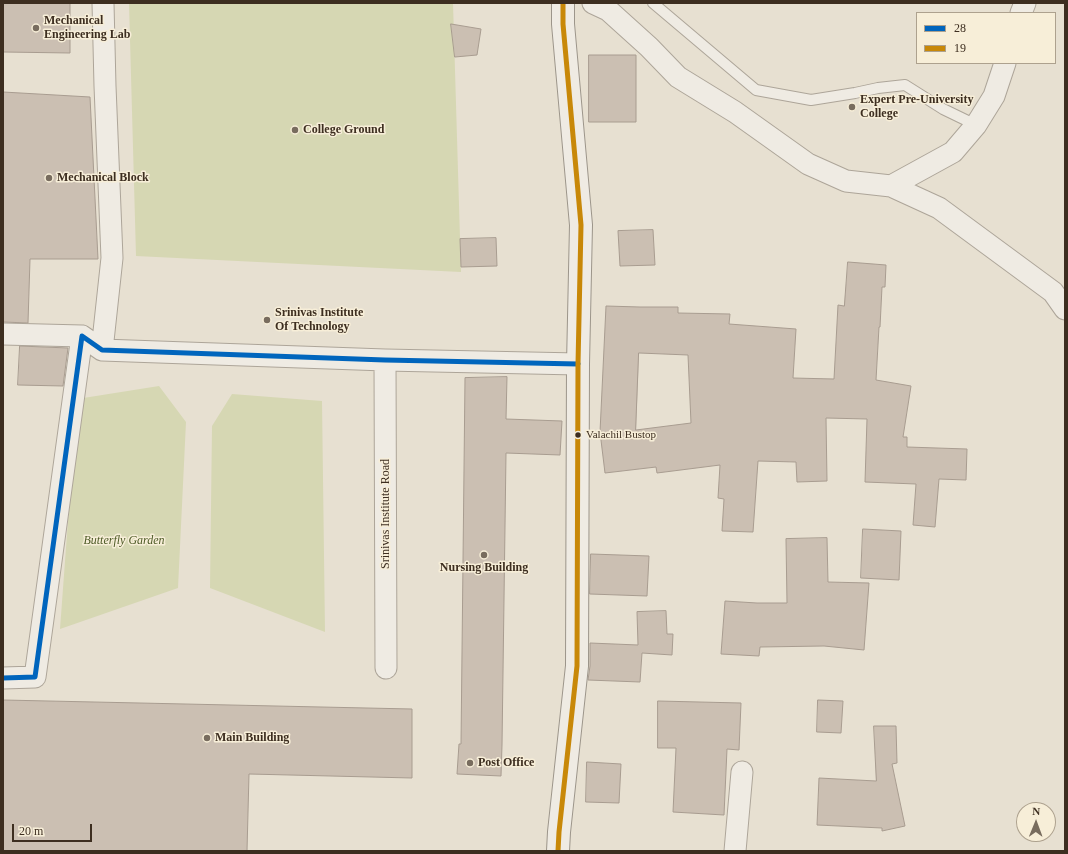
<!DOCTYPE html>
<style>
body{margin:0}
#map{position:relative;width:1068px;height:854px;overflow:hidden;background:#e7e0d1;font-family:Georgia,serif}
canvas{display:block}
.frame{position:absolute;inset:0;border:4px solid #3d2e20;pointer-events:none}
.legend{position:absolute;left:916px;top:12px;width:140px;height:52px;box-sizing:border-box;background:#f7eed8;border:1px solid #ada18e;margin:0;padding:5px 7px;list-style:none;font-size:12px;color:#3d2e20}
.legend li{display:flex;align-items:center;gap:8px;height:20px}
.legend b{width:20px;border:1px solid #ada18e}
.north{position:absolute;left:1016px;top:802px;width:40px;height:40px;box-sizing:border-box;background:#f7eed8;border:1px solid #ada18e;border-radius:50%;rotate:1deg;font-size:11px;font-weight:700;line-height:16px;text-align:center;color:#3d2e20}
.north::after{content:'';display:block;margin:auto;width:14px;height:18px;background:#786c5e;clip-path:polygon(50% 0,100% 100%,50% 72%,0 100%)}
.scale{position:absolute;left:12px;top:824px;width:80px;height:18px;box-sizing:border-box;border:2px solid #3d2e20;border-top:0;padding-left:5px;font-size:12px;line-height:14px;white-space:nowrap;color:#3d2e20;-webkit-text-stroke:3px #f7eed8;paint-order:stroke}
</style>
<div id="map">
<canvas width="1068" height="854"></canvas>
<div class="frame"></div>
<ul class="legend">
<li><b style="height:5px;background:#0065bd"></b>28</li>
<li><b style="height:5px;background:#c88808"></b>19</li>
</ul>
<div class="north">N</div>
<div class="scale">20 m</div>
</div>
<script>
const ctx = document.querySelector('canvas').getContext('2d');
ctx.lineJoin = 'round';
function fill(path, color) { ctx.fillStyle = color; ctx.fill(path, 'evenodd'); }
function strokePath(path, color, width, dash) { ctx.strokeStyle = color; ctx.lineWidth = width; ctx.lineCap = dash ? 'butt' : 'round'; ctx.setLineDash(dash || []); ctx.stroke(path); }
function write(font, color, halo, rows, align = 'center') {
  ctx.font = font + ' Georgia,serif'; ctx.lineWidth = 3; ctx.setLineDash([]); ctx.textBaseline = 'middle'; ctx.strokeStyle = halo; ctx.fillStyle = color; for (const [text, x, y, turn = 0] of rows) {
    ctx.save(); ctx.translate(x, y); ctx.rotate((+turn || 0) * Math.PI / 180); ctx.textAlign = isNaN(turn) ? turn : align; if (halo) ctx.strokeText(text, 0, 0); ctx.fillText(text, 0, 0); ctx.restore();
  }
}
const green = new Path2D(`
 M 129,3 L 453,3 L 461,272 L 136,256 Z
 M 159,386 L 186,422 L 178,588 L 60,629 L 77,399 Z
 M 232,394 L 322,401 L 325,632 L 210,588 L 212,426 Z`);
const building = new Path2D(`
 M 3,3 L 70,3 L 70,53 L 3,52 Z
 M 451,24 L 481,29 L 477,55 L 455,57 Z
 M 589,55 L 636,55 L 636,122 L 589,122 Z
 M 3,92 L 90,97 L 98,259 L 30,259 L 28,323 L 3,322 Z
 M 653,230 L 655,265 L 620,266 L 618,231 Z
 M 496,238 L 497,266 L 461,267 L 460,239 Z
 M 848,262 L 886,265 L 885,287 L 882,287 L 880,327 L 879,327 L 876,380 L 911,386 L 903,437 L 907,437 L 907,447 L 967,449 L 966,480 L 939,479 L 935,527 L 913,525 L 916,484 L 865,482 L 867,419 L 826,418 L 827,481 L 797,482 L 796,462 L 758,461 L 753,532 L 722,531 L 724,499 L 718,498 L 720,465 L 657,473 L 656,467 L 605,473 L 600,432 L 606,306 L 640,307 L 678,307 L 678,313 L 730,314 L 729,324 L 796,329 L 793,378 L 834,379 L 838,305 L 844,306 ZM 639,353 L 688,355 L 691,423 L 636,430 Z
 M 20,346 L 68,348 L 63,386 L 18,385 Z
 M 507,377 L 506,419 L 562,421 L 560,455 L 506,453 L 502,745 L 501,776 L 457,774 L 459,744 L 461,744 L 465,378 Z
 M 863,529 L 901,531 L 899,580 L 861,578 Z
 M 827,538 L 828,582 L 869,583 L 864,650 L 824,646 L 760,647 L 759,656 L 721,654 L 725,601 L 757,603 L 787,603 L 786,539 Z
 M 591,554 L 649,556 L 647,596 L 590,594 Z
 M 666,611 L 667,634 L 673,634 L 672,655 L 642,653 L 640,682 L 588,680 L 590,666 L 590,643 L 638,645 L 637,612 Z
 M 3,700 L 412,709 L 412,778 L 249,774 L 247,851 L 3,851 Z
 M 818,700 L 843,701 L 841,733 L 817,732 Z
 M 658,701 L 741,703 L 739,750 L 727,749 L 724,815 L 673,812 L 676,748 L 658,748 Z
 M 874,726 L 896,726 L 897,763 L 892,764 L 905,826 L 882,831 L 882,828 L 817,825 L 819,778 L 876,781 Z
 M 587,762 L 621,764 L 619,803 L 586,802 Z`);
const service = new Path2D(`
 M 653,3 L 756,90 L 811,100 L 855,93 L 878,88 L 905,85 L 943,109 L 976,125`);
const minor = new Path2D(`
 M 593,3 L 608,10 L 649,47 L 678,77 L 735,112 L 808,164 L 846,181 L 891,186 L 939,208 L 1053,292 L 1065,309
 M 1021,13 L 1025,3
 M 891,186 L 953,152 L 976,125 L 994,96 L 1005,63
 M 3,334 L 82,336
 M 102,350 L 112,258 L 105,86 L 103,3
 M 385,360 L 386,668
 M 3,678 L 35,677 L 82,336 L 102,350 L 385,360 L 578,364
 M 735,851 L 742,772`);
const secondary = new Path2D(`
 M 558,851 L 559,832 L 577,666 L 578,364 L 581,225 L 563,24 L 563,3`);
const bus1 = new Path2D(`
 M 3,678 L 35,677 L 82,336 L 102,350 L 385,360 L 578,364`);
const bus2 = new Path2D(`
 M 558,851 L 559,832 L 577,666 L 578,364 L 581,225 L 563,24 L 563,3`);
const markers = [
 [36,28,4,"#786c5e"],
 [852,107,4,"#786c5e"],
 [295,130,4,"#786c5e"],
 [49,178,4,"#786c5e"],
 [267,320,4,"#786c5e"],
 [578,435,3.5,"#3d2e20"],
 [484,555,4,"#786c5e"],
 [207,738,4,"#786c5e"],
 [470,763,4,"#786c5e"]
];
const busNames = [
 ["Valachil Bustop",586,435]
];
const poiNames = [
 ["Mechanical",44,21],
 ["Engineering Lab",44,35],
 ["Expert Pre-University",860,100],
 ["College",860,114],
 ["College Ground",303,130],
 ["Mechanical Block",57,178],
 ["Srinivas Institute",275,313],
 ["Of Technology",275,327],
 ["Nursing Building",484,568,"center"],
 ["Main Building",215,738],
 ["Post Office",478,763]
];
const streetNames = [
 ["Srinivas Institute Road",386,514,-90]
];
const parkNames = [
 ["Butterfly Garden",124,541]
];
fill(green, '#d6d7b3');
fill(building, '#cbbfb2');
strokePath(building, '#a89c90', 1);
strokePath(service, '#ada599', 12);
strokePath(minor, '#ada599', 23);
strokePath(secondary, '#9c958a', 24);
strokePath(service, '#efebe3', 10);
strokePath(minor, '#efebe3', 21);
strokePath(secondary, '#efebe3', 22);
strokePath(bus1, '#0065bd', 5);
strokePath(bus2, '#c88808', 5);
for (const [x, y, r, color] of markers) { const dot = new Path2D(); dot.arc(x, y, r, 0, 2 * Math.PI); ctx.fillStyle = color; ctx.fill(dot); strokePath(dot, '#f7eed8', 1.5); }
write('11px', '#3d2e20', '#f7eed8', busNames, 'left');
write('bold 12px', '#3d2e20', '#f7eed8', poiNames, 'left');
write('12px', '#3d2e20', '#f7eed8', streetNames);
write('italic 12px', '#4d5a26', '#f7eed8', parkNames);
</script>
